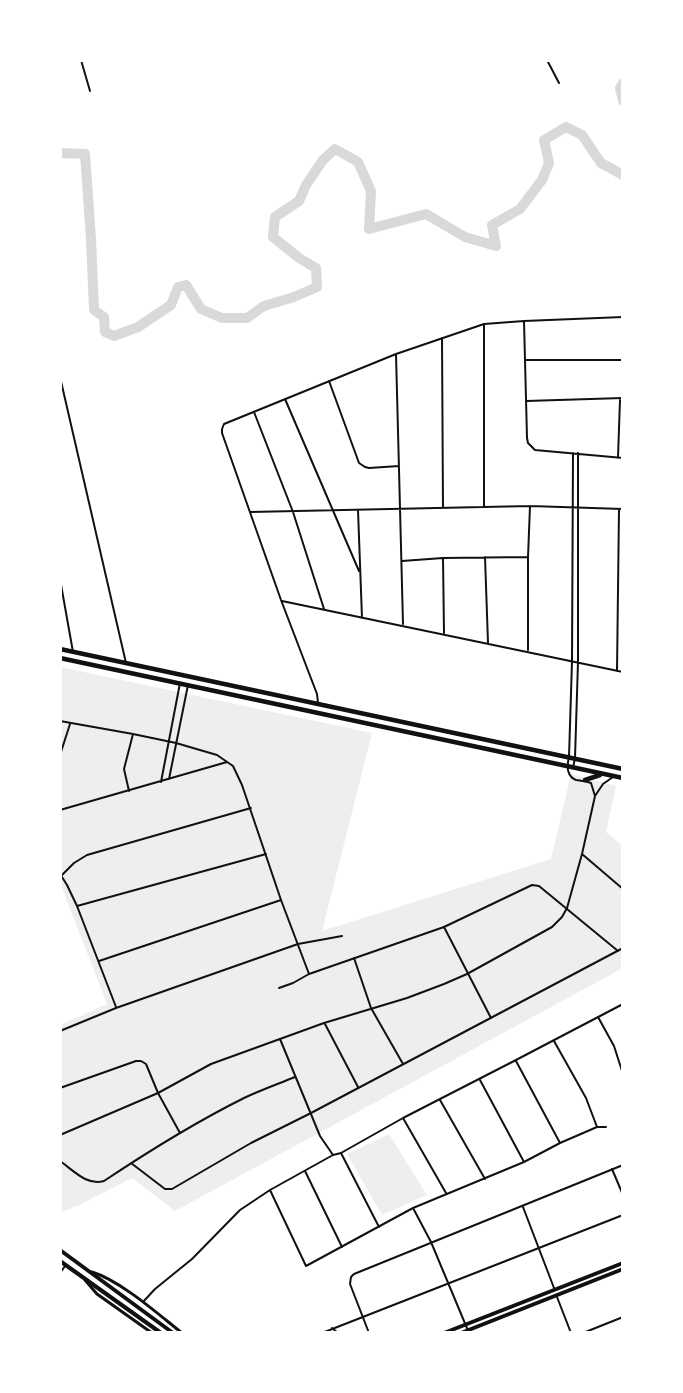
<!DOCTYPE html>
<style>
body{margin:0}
#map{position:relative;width:683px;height:1393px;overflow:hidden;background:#fff;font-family:Poppins,sans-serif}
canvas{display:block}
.frame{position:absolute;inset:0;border:62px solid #fff;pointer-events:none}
</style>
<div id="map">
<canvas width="683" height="1393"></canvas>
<div class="frame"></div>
</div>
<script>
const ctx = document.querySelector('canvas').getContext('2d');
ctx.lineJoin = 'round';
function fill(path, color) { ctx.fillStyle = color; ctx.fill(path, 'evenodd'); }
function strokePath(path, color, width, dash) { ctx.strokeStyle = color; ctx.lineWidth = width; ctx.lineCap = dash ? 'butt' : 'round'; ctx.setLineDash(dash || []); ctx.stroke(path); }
const green = new Path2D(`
 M 60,667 L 372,733 L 322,931 L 551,859 L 571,774 L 616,786 L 606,832 L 623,846 L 623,968 L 175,1211 L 132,1178 L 79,1205 L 60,1213 L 60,1025 L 107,1004 L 60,883 Z
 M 389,1134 L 427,1195 L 382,1215 L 347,1154 Z`);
const river = new Path2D(`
 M 623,83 L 620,88 L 623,101
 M 60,153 L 85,154 L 91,239 L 94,310 L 104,317 L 105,332 L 114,336 L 138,327 L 171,305 L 178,287 L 186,285 L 201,309 L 222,318 L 247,318 L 264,306 L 294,297 L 317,287 L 316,268 L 299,258 L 273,237 L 275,217 L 299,201 L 306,185 L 323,160 L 335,149 L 358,162 L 371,191 L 369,229 L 426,214 L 465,237 L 496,246 L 492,225 L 520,209 L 542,180 L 549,163 L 544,140 L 566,127 L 582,135 L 601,163 L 623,175`);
const minor = new Path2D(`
 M 81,60 L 90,91
 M 547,60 L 559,83
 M 524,321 L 527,438 L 528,443 L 535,450 L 623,458
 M 484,324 L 484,507
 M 442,338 L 443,508
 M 396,354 L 403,624
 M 525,360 L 623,360
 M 60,377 L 126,663
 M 329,381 L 359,463 L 365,467 L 369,468 L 399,466
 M 285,399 L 359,571
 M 526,401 L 623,398
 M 254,412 L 293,512 L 324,609
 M 573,453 L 572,661 L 569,757 C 567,765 566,776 576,780 C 581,781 586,781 591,783 L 595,796
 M 618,457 L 620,400
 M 358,510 L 362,618
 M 250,512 L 530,506 L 623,509
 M 485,557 L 488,643
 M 443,558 L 444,633
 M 402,561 L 443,558 L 528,557
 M 60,579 L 73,652
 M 282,601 L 623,672
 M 528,650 L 528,557 L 530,506
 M 617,671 L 619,509
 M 318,703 L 317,694 L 281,600 L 222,433 L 222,429 L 224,424 L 396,354 L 484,324 L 524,321 L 623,317
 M 60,721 L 133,734 L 176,743 L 217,755 L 233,766 L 242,785 L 281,900 L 309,974
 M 60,755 L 70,724
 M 573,768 L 575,758 L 578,662 L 578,453
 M 169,779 L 188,685
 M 161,782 L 180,683
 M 129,791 L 124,769 L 133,734
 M 60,810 L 227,762
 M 582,854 L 623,889
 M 61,876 L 74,863 L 87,855 L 251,808
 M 62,877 L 67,885 L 77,906 L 116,1007
 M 77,906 L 266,854
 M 444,927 L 491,1018
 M 354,958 L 371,1008 L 403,1064
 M 99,961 L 281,900
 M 279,988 L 293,983 L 309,974 L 444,927 L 532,885 L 539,886 L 618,951
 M 598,1017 L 614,1046 L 623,1074
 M 325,1024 L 358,1087
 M 60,1031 L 116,1008 L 298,944 L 342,936
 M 280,1039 L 320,1136 L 333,1155
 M 554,1041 L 586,1098 L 597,1127
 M 516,1061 L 560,1143
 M 480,1080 L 524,1162
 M 60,1088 L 136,1061 L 141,1061 L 146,1064 L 158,1093 L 180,1133
 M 440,1100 L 485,1179
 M 403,1118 L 446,1193
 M 60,1135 L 158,1093 L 211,1064 L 324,1023 L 407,998 L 444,984 L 467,974 L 552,927 L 562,917 L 567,908 L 582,854 L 595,796 L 603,784 L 613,777
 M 341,1153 L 379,1227
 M 60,1161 C 74,1171 87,1186 104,1181 C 149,1151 196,1122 244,1098 C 261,1090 278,1084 295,1077
 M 131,1163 L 165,1189 L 172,1189 L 251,1143 L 311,1113 L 623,948
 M 612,1169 L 623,1195
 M 305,1171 L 342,1247
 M 270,1190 L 306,1266 L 413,1208 L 524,1162 L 560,1143 L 597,1127 L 606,1127
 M 523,1207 L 554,1288
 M 413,1208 L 431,1242 L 469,1333
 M 60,1273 L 65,1266
 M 557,1297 L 571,1333
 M 143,1302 L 155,1289 L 192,1259 L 240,1210 L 270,1190 L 333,1155 L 341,1153 L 403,1118 L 516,1060 L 623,1004
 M 332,1328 L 338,1333
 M 322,1333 L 623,1215
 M 369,1333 L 350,1284 L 351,1277 L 354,1274 L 623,1165
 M 583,1333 L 623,1317`);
const tertiary = new Path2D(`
 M 92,1272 C 121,1281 158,1314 182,1333
 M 85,1280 L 97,1294 L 152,1333`);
const secondary = new Path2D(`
 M 444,1333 L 623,1263
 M 461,1333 L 623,1269`);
const primary = new Path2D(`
 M 60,1250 L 173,1333
 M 60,1261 L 161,1333`);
const motorway = new Path2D(`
 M 60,649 L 623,769
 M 60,658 L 623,778
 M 585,780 L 600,775`);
fill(green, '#eee');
strokePath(river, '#d9d9d9', 10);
strokePath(minor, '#111', 2);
strokePath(tertiary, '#111', 3);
strokePath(secondary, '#111', 4);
strokePath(primary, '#111', 4);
strokePath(motorway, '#111', 4.5);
</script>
